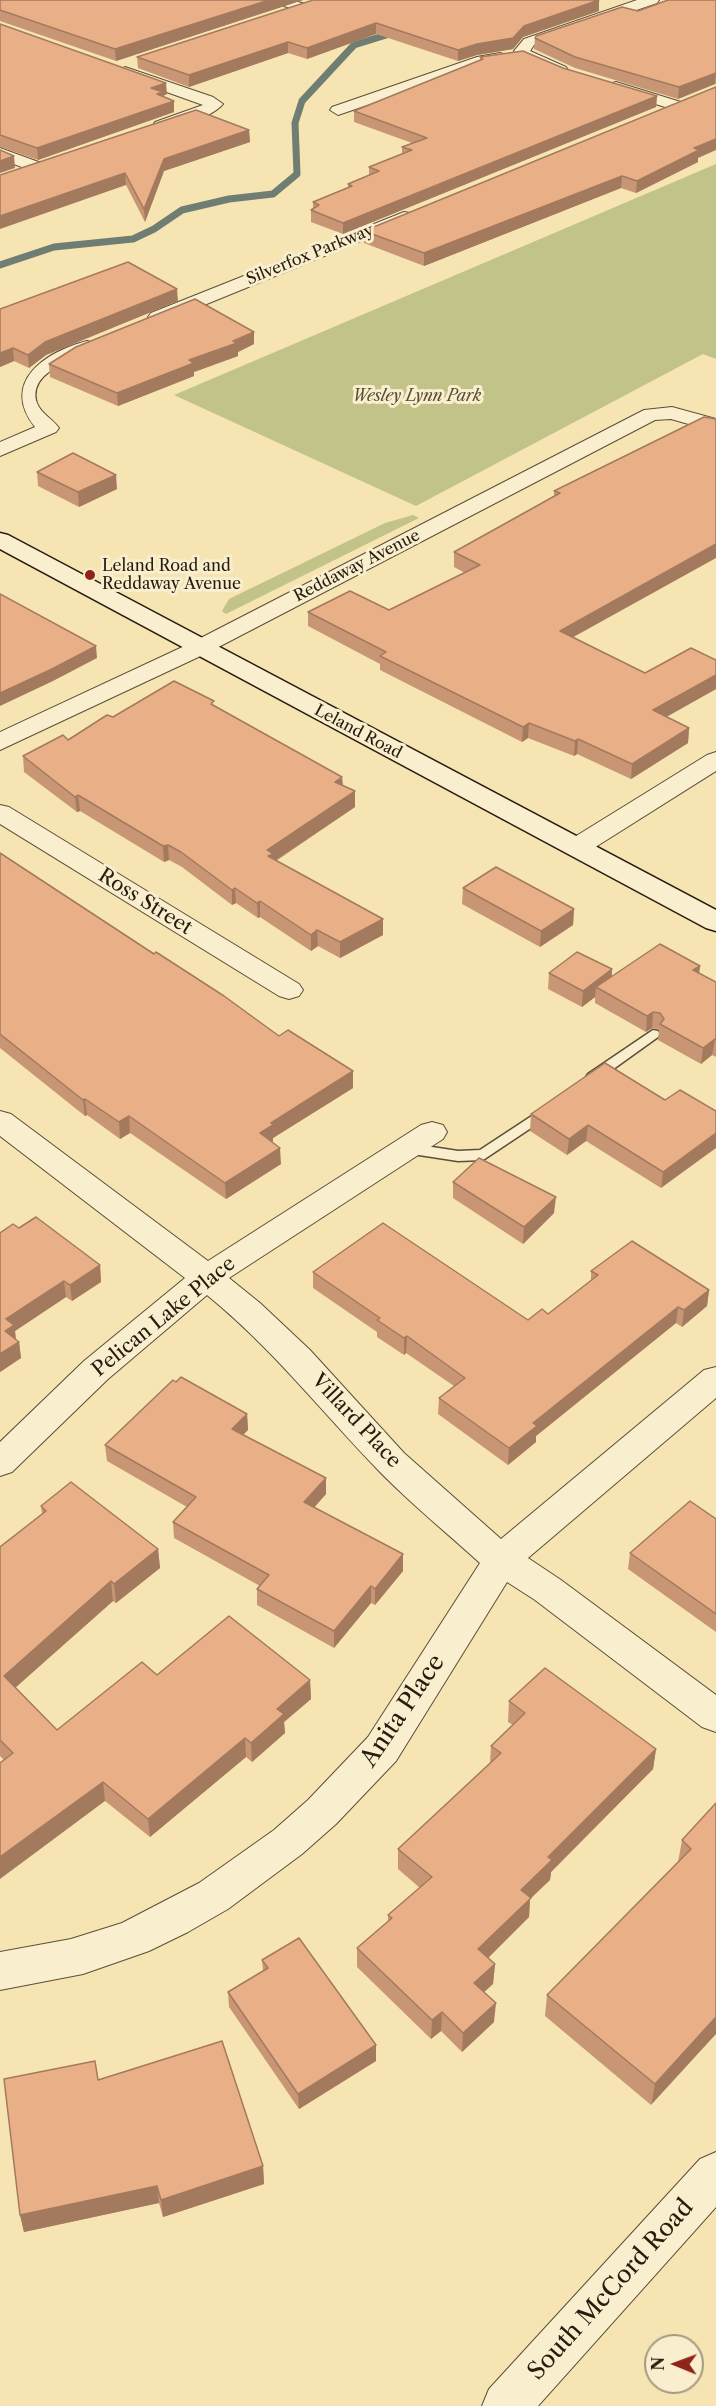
<!DOCTYPE html>
<style>
body{margin:0}
#map{position:relative;width:716px;height:2406px;overflow:hidden;background:#f6e5b3;font-family:"Libre Caslon Text",serif}
canvas{display:block}
.north{position:absolute;left:644px;top:2334px;width:60px;height:60px;box-sizing:border-box;background:#f9eece;border:2px solid #a59a81;border-radius:50%;rotate:271deg;font-size:16px;font-weight:700;line-height:24px;text-align:center;color:#271c0e}
.north::after{content:'';display:block;margin:auto;width:21px;height:27px;background:#8f2418;clip-path:polygon(50% 0,100% 100%,50% 72%,0 100%)}
</style>
<div id="map">
<canvas width="716" height="2406"></canvas>
<div class="north">N</div>
</div>
<script>
const ctx = document.querySelector('canvas').getContext('2d');
ctx.lineJoin = 'round';
function fill(path, color) { ctx.fillStyle = color; ctx.fill(path, 'evenodd'); }
function strokePath(path, color, width, dash) { ctx.strokeStyle = color; ctx.lineWidth = width; ctx.lineCap = dash ? 'butt' : 'round'; ctx.setLineDash(dash || []); ctx.stroke(path); }
function write(font, color, halo, rows, align = 'center') {
  ctx.font = font + ' "Libre Caslon Text",serif'; ctx.lineWidth = 6; ctx.setLineDash([]); ctx.textBaseline = 'middle'; ctx.strokeStyle = halo; ctx.fillStyle = color; for (const [text, x, y, turn = 0] of rows) {
    ctx.save(); ctx.translate(x, y); ctx.rotate((+turn || 0) * Math.PI / 180); ctx.textAlign = isNaN(turn) ? turn : align; if (halo) ctx.strokeText(text, 0, 0); ctx.fillText(text, 0, 0); ctx.restore();
  }
}
const green = new Path2D(`
 M 716,164 L 716,359 L 703,354 L 416,506 L 174,395 Z
 M 413,515 L 419,518 L 226,614 L 222,611 L 229,599 L 385,523 Z`);
const stream = new Path2D(`
 M 0,265 L 54,247 L 133,239 L 154,229 L 182,210 L 229,199 L 273,194 L 297,174 L 295,123 L 302,101 L 354,45 L 396,32`);
const lane = new Path2D(`
 M 653,1030 L 658,1031 L 660,1034 L 658,1037 L 598,1080 L 588,1080 L 586,1077 L 588,1074 Z
 M 547,1106 L 554,1111 L 552,1114 L 483,1160 L 458,1161 L 406,1153 L 399,1148 L 406,1143 L 458,1151 L 480,1150 Z`);
const street = new Path2D(`
 M 273,0 C 285,0 300,0 310,7 L 302,12 L 275,3 Z
 M 637,0 L 659,0 L 657,3 L 534,45 L 530,51 L 566,67 L 568,70 L 566,73 C 554,76 520,62 514,51 L 524,39 Z
 M 500,53 L 506,55 L 508,58 L 506,61 L 485,64 L 344,113 L 338,115 L 330,110 L 332,107 L 477,57 Z
 M 125,67 L 213,97 L 223,104 C 214,116 169,133 155,130 L 153,126 L 155,122 L 203,105 L 119,75 L 117,72 Z
 M 616,82 L 684,103 L 686,106 L 678,111 L 610,90 L 608,87 L 610,84 Z
 M 0,148 L 44,164 L 47,168 L 44,172 L 38,173 L 0,159 Z
 M 404,212 L 410,213 L 413,217 L 410,221 L 165,321 L 151,321 L 148,317 L 151,313 Z
 M 87,341 L 94,343 L 97,347 L 94,351 C 73,360 27,372 37,403 C 41,414 53,419 59,428 L 56,432 L 0,456 L 0,442 L 35,427 C 0,382 45,352 87,341 Z
 M 672,407 L 716,419 L 716,432 L 671,419 L 655,420 L 207,653 L 0,750 L 0,732 L 191,643 L 644,410 Z
 M 716,752 L 716,771 L 586,853 L 577,855 L 568,853 L 564,847 L 568,841 L 707,755 Z
 M 0,805 L 9,807 L 299,984 L 303,990 L 299,996 L 289,999 L 279,996 L 0,824 Z
 M 0,1111 L 11,1114 L 208,1261 L 421,1125 L 432,1122 L 443,1125 L 447,1132 L 443,1139 L 229,1278 L 260,1303 L 310,1350 L 404,1453 L 501,1539 L 704,1370 L 716,1367 L 716,1398 L 528,1558 L 561,1580 L 716,1695 L 716,1732 L 702,1727 L 535,1600 L 507,1582 L 396,1761 L 336,1824 L 302,1854 L 228,1909 L 188,1932 L 149,1951 L 83,1974 L 0,1990 L 0,1952 L 71,1939 L 122,1923 L 199,1883 L 274,1830 L 308,1800 L 368,1737 L 480,1563 C 446,1532 410,1503 379,1471 C 320,1410 273,1349 207,1295 L 108,1379 L 12,1472 L 0,1476 L 0,1442 L 84,1361 L 185,1278 L 0,1136 Z
 M 716,2152 L 716,2207 L 538,2406 L 482,2406 L 489,2389 L 700,2159 Z`);
const secondary = new Path2D(`
 M 0,533 L 8,535 L 716,910 L 716,931 L 706,928 L 0,549 Z`);
const wall = new Path2D(`
 M 0,0 L 303,0 L 116,61 L 0,21 Z
 M 313,0 L 599,0 L 599,11 L 523,37 L 513,49 L 477,55 L 458,61 L 376,34 L 307,59 L 288,53 L 189,87 L 138,68 L 137,57 Z
 M 716,0 L 716,84 L 715,84 L 678,99 L 575,68 L 534,49 L 535,38 L 638,11 Z
 M 0,24 L 167,94 L 163,96 L 164,97 L 174,101 L 174,112 L 38,160 L 0,147 Z
 M 480,57 L 563,68 L 657,96 L 656,107 L 343,234 L 311,222 L 311,210 L 313,209 L 313,202 L 348,188 L 348,184 L 369,176 L 369,167 L 402,154 L 402,147 L 412,143 L 354,122 L 354,111 L 480,60 Z
 M 249,130 L 250,142 L 164,171 L 145,222 L 126,185 L 0,175 Z
 M 698,158 L 698,162 L 636,193 L 621,188 L 424,266 L 364,243 L 364,231 Z
 M 178,301 L 46,355 L 29,368 L 14,361 L 0,367 L 0,309 Z
 M 254,344 L 238,352 L 238,356 L 194,372 L 194,376 L 118,406 L 50,377 L 49,364 Z
 M 704,417 L 574,637 L 645,673 L 716,660 L 716,689 L 666,717 L 689,728 L 688,743 L 631,779 L 577,754 L 574,756 L 528,738 L 522,742 L 380,670 L 380,664 L 308,626 L 308,612 L 389,610 L 465,573 L 454,567 L 454,552 L 554,496 L 554,491 Z
 M 37,472 L 117,489 L 79,507 L 38,486 Z
 M 214,706 L 342,777 L 343,785 L 355,807 L 276,861 L 383,935 L 340,958 L 318,946 L 311,951 L 260,917 L 258,918 L 236,903 L 232,905 L 182,867 L 169,860 L 164,862 L 80,811 L 77,812 L 24,772 L 23,756 L 68,740 L 113,717 Z
 M 0,853 L 279,1036 L 353,1088 L 273,1138 L 273,1141 L 272,1142 L 281,1164 L 226,1199 L 130,1133 L 120,1139 L 87,1115 L 85,1116 L 0,1048 Z
 M 463,888 L 574,909 L 573,925 L 540,947 L 462,904 Z
 M 700,966 L 699,973 L 716,982 L 716,1057 L 712,1055 L 701,1064 L 658,1040 L 659,1030 L 658,1029 L 652,1028 L 646,1032 L 595,1003 L 595,997 L 582,1007 L 548,989 L 549,973 L 612,969 L 612,977 Z
 M 680,1090 L 661,1188 L 586,1141 L 567,1155 L 530,1131 L 531,1114 L 665,1100 Z
 M 453,1182 L 554,1213 L 523,1244 L 453,1198 Z
 M 19,1228 L 100,1265 L 101,1282 L 72,1301 L 66,1297 L 15,1331 L 16,1340 L 19,1342 L 21,1358 L 0,1372 Z
 M 591,1271 L 709,1290 L 707,1306 L 682,1327 L 676,1323 L 536,1436 L 536,1442 L 508,1465 L 438,1414 L 439,1398 L 454,1386 L 406,1353 L 404,1355 L 377,1337 L 377,1332 L 313,1288 L 313,1272 L 528,1320 L 548,1314 L 591,1281 Z
 M 176,1382 L 247,1414 L 248,1430 L 243,1435 L 326,1478 L 326,1494 L 314,1507 L 403,1571 L 375,1605 L 371,1603 L 334,1648 L 257,1605 L 257,1589 L 260,1586 L 174,1538 L 173,1522 L 187,1507 L 107,1461 L 105,1445 Z
 M 41,1506 L 158,1549 L 160,1568 L 116,1603 L 113,1601 L 15,1688 L 57,1730 L 157,1675 L 310,1680 L 311,1699 L 284,1722 L 285,1733 L 252,1762 L 246,1757 L 150,1837 L 105,1801 L 4,1760 L 0,1756 L 0,1547 L 42,1514 Z
 M 716,1519 L 716,1632 L 628,1569 L 630,1553 Z
 M 509,1701 L 656,1749 L 653,1769 L 551,1872 L 550,1880 L 530,1899 L 529,1917 L 488,1958 L 495,1964 L 493,1984 L 484,1992 L 494,2022 L 462,2052 L 441,2031 L 431,2039 L 357,1967 L 357,1948 L 388,1921 L 388,1915 L 420,1888 L 398,1869 L 398,1849 L 490,1763 L 491,1746 L 513,1725 L 508,1722 Z
 M 716,1803 L 651,2105 L 545,2016 L 547,1995 L 678,1862 L 682,1840 Z
 M 262,1960 L 376,2045 L 376,2061 L 299,2109 L 229,2007 L 228,1992 L 263,1971 Z
 M 98,2080 L 263,2166 L 264,2184 L 163,2217 L 159,2203 L 24,2232 L 20,2215 Z`);
const shadedWall = new Path2D(`
 M 269,0 L 303,0 L 116,61 L 115,49 Z
 M 599,0 L 599,11 L 523,37 L 513,49 L 477,55 L 458,61 L 458,50 L 524,26 Z
 M 376,23 L 376,34 L 307,59 L 307,48 Z
 M 288,42 L 288,53 L 189,87 L 189,75 Z
 M 716,73 L 715,84 L 678,99 L 679,87 Z
 M 166,83 L 167,94 L 163,96 L 164,104 L 151,88 Z
 M 657,96 L 656,107 L 343,234 L 343,223 Z
 M 174,101 L 174,112 L 38,160 L 37,148 Z
 M 249,130 L 250,142 L 164,171 L 145,222 L 144,209 L 164,159 Z
 M 716,139 L 716,150 L 698,158 L 698,162 L 636,193 L 637,181 L 694,148 Z
 M 14,156 L 15,168 L 0,173 L 0,161 Z
 M 125,173 L 126,185 L 0,229 L 0,216 Z
 M 622,176 L 621,188 L 424,266 L 424,253 Z
 M 177,289 L 178,301 L 46,355 L 29,368 L 28,355 L 45,342 Z
 M 254,332 L 254,344 L 238,352 L 238,356 L 194,372 L 194,376 L 118,406 L 117,393 Z
 M 13,348 L 14,361 L 0,367 L 0,353 Z
 M 116,475 L 117,489 L 79,507 L 78,492 Z
 M 716,544 L 716,558 L 559,645 L 560,631 Z
 M 96,646 L 97,658 L 53,681 L 0,706 L 0,693 Z
 M 716,675 L 716,689 L 652,725 L 653,710 Z
 M 529,723 L 528,738 L 522,742 L 523,727 Z
 M 689,728 L 688,743 L 631,779 L 632,764 Z
 M 578,739 L 577,754 L 574,756 L 575,741 Z
 M 342,777 L 343,792 L 335,782 Z
 M 355,791 L 355,807 L 273,862 L 273,869 L 267,850 Z
 M 78,795 L 80,811 L 77,812 L 75,797 Z
 M 168,845 L 169,860 L 164,862 L 163,846 Z
 M 235,888 L 236,903 L 232,905 L 232,890 Z
 M 260,901 L 260,917 L 258,918 L 257,903 Z
 M 574,909 L 573,925 L 540,947 L 541,931 Z
 M 383,919 L 383,935 L 340,958 L 340,942 Z
 M 317,930 L 318,946 L 311,951 L 311,935 Z
 M 700,966 L 698,982 L 693,970 Z
 M 612,969 L 611,985 L 596,987 L 595,997 L 582,1007 L 583,991 Z
 M 653,1012 L 652,1028 L 646,1032 L 647,1016 Z
 M 715,1039 L 712,1055 L 701,1064 L 703,1048 Z
 M 353,1071 L 353,1088 L 273,1138 L 273,1141 L 260,1150 L 260,1133 L 271,1123 Z
 M 85,1099 L 87,1115 L 85,1116 L 83,1100 Z
 M 129,1116 L 130,1133 L 120,1139 L 119,1122 Z
 M 588,1125 L 586,1141 L 567,1155 L 569,1139 Z
 M 716,1133 L 716,1148 L 661,1188 L 663,1172 Z
 M 280,1148 L 281,1164 L 226,1199 L 225,1183 Z
 M 556,1197 L 554,1213 L 523,1244 L 524,1227 Z
 M 100,1265 L 101,1282 L 72,1301 L 70,1285 Z
 M 64,1281 L 66,1297 L 15,1331 L 16,1341 L 5,1331 L 6,1319 Z
 M 709,1290 L 707,1306 L 682,1327 L 684,1310 Z
 M 678,1307 L 676,1323 L 536,1436 L 536,1442 L 508,1465 L 509,1448 L 533,1423 Z
 M 407,1336 L 406,1353 L 404,1355 L 404,1338 Z
 M 19,1342 L 21,1358 L 0,1372 L 0,1354 Z
 M 247,1414 L 248,1430 L 232,1445 L 232,1429 Z
 M 326,1478 L 326,1494 L 305,1518 L 304,1502 Z
 M 158,1549 L 160,1568 L 116,1603 L 114,1584 Z
 M 403,1554 L 403,1571 L 375,1605 L 375,1589 Z
 M 111,1581 L 113,1601 L 7,1695 L 4,1676 Z
 M 371,1586 L 371,1603 L 334,1648 L 334,1631 Z
 M 310,1680 L 311,1699 L 284,1722 L 285,1733 L 252,1762 L 251,1743 L 277,1709 Z
 M 245,1738 L 246,1757 L 150,1837 L 148,1819 Z
 M 656,1749 L 653,1769 L 551,1872 L 550,1880 L 530,1899 L 529,1917 L 477,1969 L 478,1949 L 521,1890 L 548,1857 Z
 M 103,1782 L 105,1801 L 0,1879 L 0,1857 Z
 M 495,1964 L 493,1984 L 473,2002 L 474,1983 Z
 M 496,2003 L 494,2022 L 462,2052 L 463,2033 Z
 M 442,2012 L 441,2031 L 431,2039 L 432,2020 Z
 M 716,2017 L 716,2034 L 651,2105 L 655,2084 Z
 M 376,2045 L 376,2061 L 299,2109 L 298,2094 Z
 M 263,2166 L 264,2184 L 163,2217 L 161,2200 Z
 M 157,2186 L 159,2203 L 24,2232 L 20,2215 Z`);
const building = new Path2D(`
 M 0,0 L 269,0 L 115,49 L 0,10 Z
 M 313,0 L 599,0 L 524,26 L 513,38 L 477,44 L 458,50 L 376,23 L 307,48 L 288,42 L 189,75 L 137,57 Z
 M 668,0 L 716,0 L 716,73 L 679,87 L 575,57 L 535,38 L 536,36 L 622,7 L 638,11 Z
 M 0,24 L 166,83 L 151,88 L 163,92 L 157,94 L 174,101 L 37,148 L 0,135 Z
 M 523,51 L 563,68 L 657,96 L 343,223 L 311,210 L 319,205 L 313,202 L 352,186 L 348,184 L 379,171 L 369,167 L 412,150 L 402,147 L 427,138 L 354,111 L 483,59 L 480,57 Z
 M 716,87 L 716,139 L 694,148 L 699,150 L 637,181 L 622,176 L 424,253 L 364,231 Z
 M 196,110 L 249,130 L 164,159 L 144,209 L 125,173 L 0,216 L 0,175 Z
 M 0,150 L 14,156 L 0,161 Z
 M 128,262 L 177,289 L 45,342 L 28,355 L 13,348 L 0,353 L 0,309 Z
 M 195,299 L 254,332 L 233,341 L 237,343 L 189,360 L 194,363 L 117,393 L 49,364 L 76,347 Z
 M 704,417 L 716,419 L 716,544 L 560,631 L 645,673 L 691,648 L 716,660 L 716,675 L 653,710 L 689,728 L 632,764 L 578,739 L 575,741 L 529,723 L 523,727 L 380,656 L 386,652 L 308,612 L 350,591 L 389,610 L 480,565 L 454,552 L 560,493 L 554,491 Z
 M 73,453 L 116,475 L 78,492 L 37,472 Z
 M 0,594 L 96,646 L 52,669 L 0,693 Z
 M 174,681 L 214,701 L 211,704 L 342,777 L 335,782 L 355,791 L 267,850 L 273,854 L 268,856 L 383,919 L 340,942 L 317,930 L 311,935 L 260,901 L 257,903 L 235,888 L 232,890 L 181,852 L 168,845 L 163,846 L 78,795 L 75,797 L 23,756 L 63,735 L 68,740 L 107,715 L 113,717 Z
 M 0,853 L 154,954 L 156,952 L 224,996 L 279,1036 L 288,1030 L 353,1071 L 271,1123 L 273,1125 L 260,1133 L 280,1148 L 225,1183 L 129,1116 L 119,1122 L 85,1099 L 83,1100 L 0,1034 Z
 M 496,867 L 574,909 L 541,931 L 463,888 Z
 M 660,944 L 700,966 L 693,970 L 716,982 L 716,1040 L 715,1039 L 703,1048 L 660,1024 L 664,1019 L 660,1013 L 653,1012 L 647,1016 L 596,987 Z
 M 577,952 L 612,969 L 583,991 L 549,973 Z
 M 605,1063 L 665,1100 L 680,1090 L 716,1111 L 716,1133 L 663,1172 L 588,1125 L 569,1139 L 531,1114 Z
 M 479,1158 L 556,1197 L 524,1227 L 453,1182 Z
 M 36,1217 L 100,1265 L 70,1285 L 64,1281 L 6,1319 L 14,1325 L 5,1331 L 19,1342 L 0,1354 L 0,1233 L 13,1224 L 19,1228 Z
 M 383,1223 L 528,1320 L 542,1309 L 548,1314 L 598,1275 L 591,1271 L 632,1241 L 709,1290 L 684,1310 L 678,1307 L 533,1423 L 537,1426 L 509,1448 L 439,1398 L 465,1378 L 407,1336 L 404,1338 L 377,1320 L 380,1318 L 313,1272 Z
 M 181,1377 L 247,1414 L 232,1429 L 326,1478 L 304,1502 L 403,1554 L 375,1589 L 371,1586 L 334,1631 L 257,1589 L 269,1575 L 173,1522 L 196,1497 L 105,1445 L 173,1380 L 176,1382 Z
 M 71,1482 L 158,1549 L 114,1584 L 111,1581 L 4,1676 L 57,1730 L 142,1662 L 157,1675 L 229,1616 L 310,1680 L 277,1709 L 284,1714 L 251,1743 L 245,1738 L 148,1819 L 103,1782 L 0,1857 L 0,1763 L 13,1753 L 0,1740 L 0,1547 L 46,1511 L 41,1506 Z
 M 690,1501 L 716,1519 L 716,1614 L 630,1553 Z
 M 545,1668 L 656,1749 L 548,1857 L 552,1860 L 521,1890 L 531,1898 L 478,1949 L 495,1964 L 474,1983 L 496,2003 L 463,2033 L 442,2012 L 432,2020 L 357,1948 L 392,1918 L 388,1915 L 432,1877 L 398,1849 L 501,1753 L 491,1746 L 525,1713 L 509,1701 Z
 M 716,1803 L 716,2017 L 655,2084 L 547,1995 L 691,1849 L 682,1840 Z
 M 299,1938 L 376,2045 L 298,2094 L 228,1992 L 268,1968 L 262,1960 Z
 M 222,2041 L 263,2166 L 161,2200 L 157,2186 L 20,2215 L 4,2079 L 95,2061 L 98,2080 Z`);
const markers = [
 [90,575,6,"#8f2418"]
];
const farStreetnames = [
 ["Silverfox Parkway",310,255,-22],
 ["Reddaway Avenue",357,566,-27],
 ["Leland Road",358,732,28]
];
const farParknames = [
 ["Wesley Lynn Park",417,396]
];
const farPoinames = [
 ["Leland Road and",102,566],
 ["Reddaway Avenue",102,584]
];
const streetNames = [
 ["Ross Street",145,902,32],
 ["Pelican Lake Place",164,1317,-39],
 ["Villard Place",356,1421,47]
];
const nearStreetnames = [
 ["Anita Place",403,1711,-56],
 ["South McCord Road",611,2290,-48]
];
fill(green, '#c2c388');
strokePath(stream, '#707d73', 7);
strokePath(lane, '#5b4e37', 3);
strokePath(street, '#5b4e37', 2);
strokePath(secondary, '#271c0e', 3);
fill(lane, '#f9eece');
fill(street, '#f9eece');
fill(secondary, '#f9eece');
fill(wall, '#c89674');
fill(shadedWall, '#a37a5e');
fill(building, '#e9af87');
strokePath(building, '#a37a5e', 1.5);
for (const [x, y, r, color] of markers) { const dot = new Path2D(); dot.arc(x, y, r, 0, 2 * Math.PI); ctx.fillStyle = color; ctx.fill(dot); strokePath(dot, '#f9eece', 2); }
write('16px', '#271c0e', '#f9eece', farStreetnames);
write('italic 16px', '#564e33', '#f9eece', farParknames);
write('16px', '#271c0e', '#f9eece', farPoinames, 'left');
write('20px', '#271c0e', '#f9eece', streetNames);
write('24px', '#271c0e', '#f9eece', nearStreetnames);
</script>
